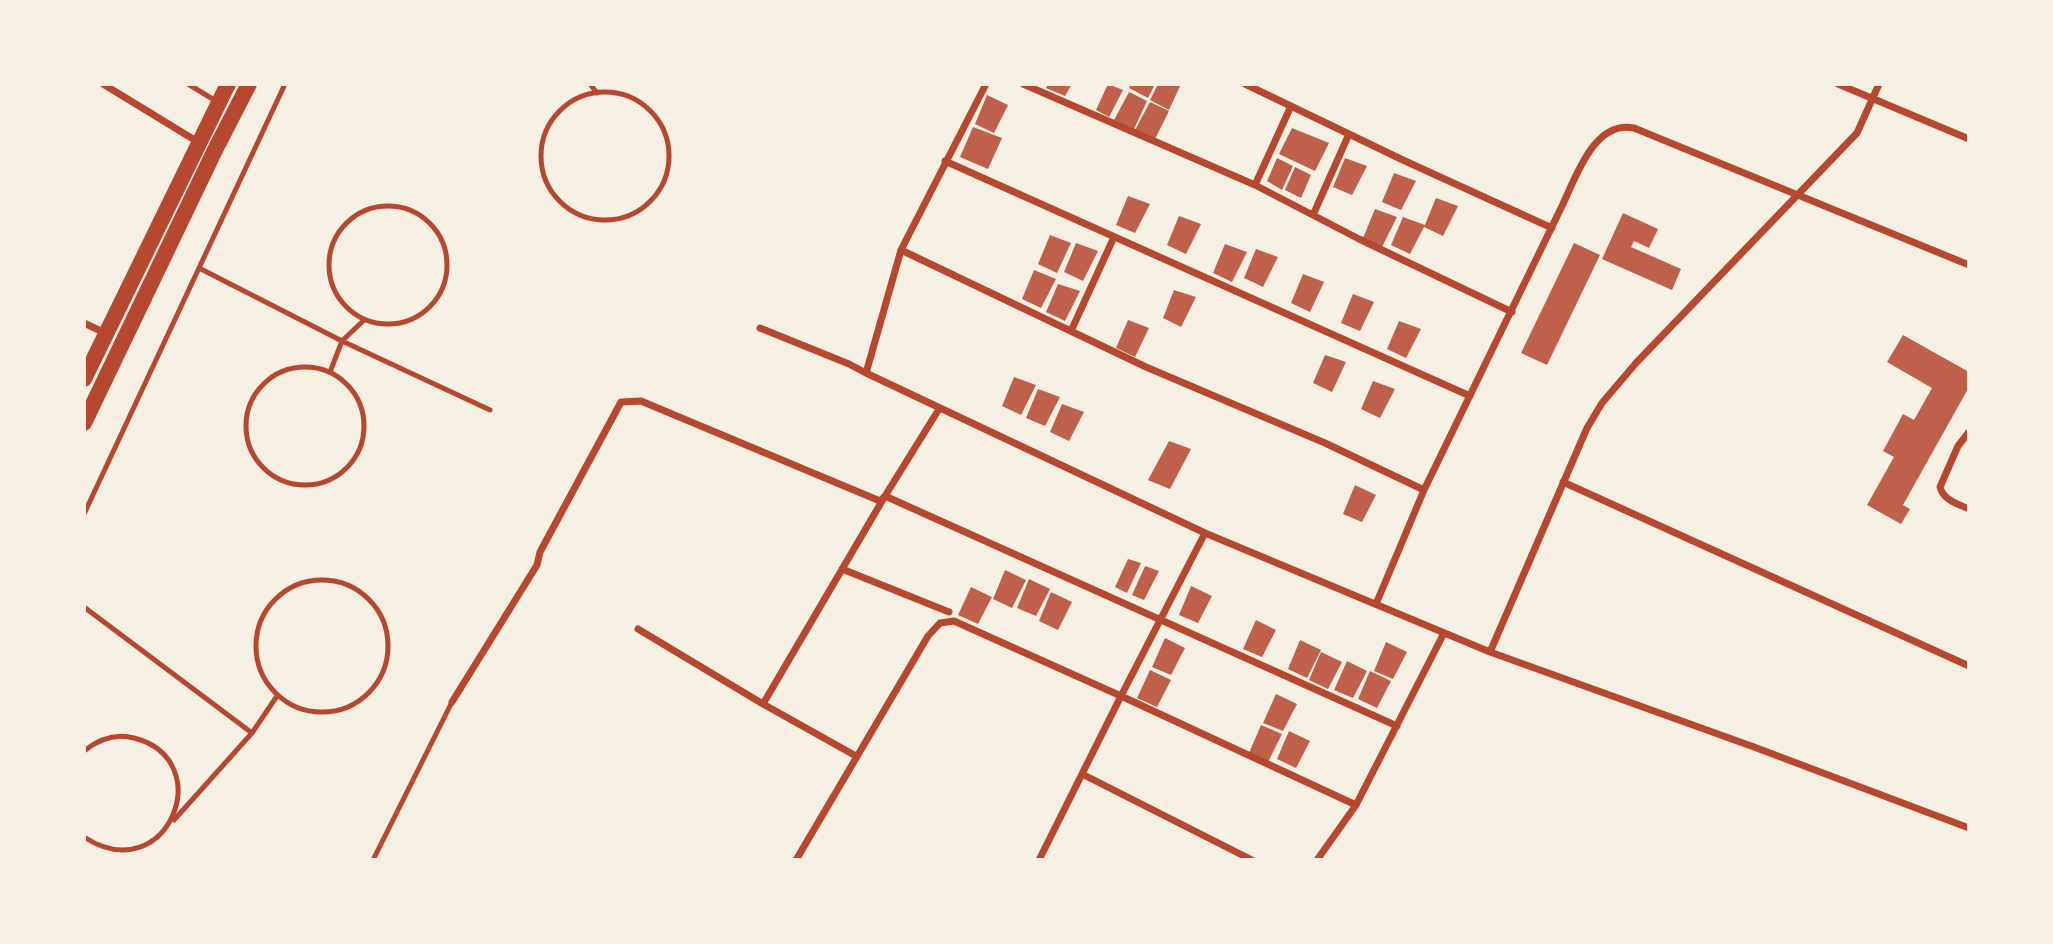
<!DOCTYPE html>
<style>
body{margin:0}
#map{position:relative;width:2053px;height:944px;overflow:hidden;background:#f6efe4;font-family:"Noto Sans",sans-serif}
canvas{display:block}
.frame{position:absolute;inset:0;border:86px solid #f6efe4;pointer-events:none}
</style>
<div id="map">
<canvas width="2053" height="944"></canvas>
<div class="frame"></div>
</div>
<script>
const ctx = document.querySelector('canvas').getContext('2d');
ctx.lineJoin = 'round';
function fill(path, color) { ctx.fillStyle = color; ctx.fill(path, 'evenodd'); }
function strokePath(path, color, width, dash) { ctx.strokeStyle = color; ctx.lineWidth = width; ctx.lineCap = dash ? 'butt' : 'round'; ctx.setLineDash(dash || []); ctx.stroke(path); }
const building = new Path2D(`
 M 1048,84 L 1072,84 L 1065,96 L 1046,88 Z
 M 1108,84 L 1123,90 L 1109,117 L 1096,110 Z
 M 1131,84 L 1155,84 L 1148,98 L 1129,88 Z
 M 1158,84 L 1181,84 L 1169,110 L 1150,100 Z
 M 1129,92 L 1147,101 L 1134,129 L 1114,120 Z
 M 987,95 L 1008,105 L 994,133 L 975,124 Z
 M 1150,102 L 1169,111 L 1155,139 L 1135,130 Z
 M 973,127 L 1002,138 L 988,169 L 960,157 Z
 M 1292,128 L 1329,143 L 1315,171 L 1279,154 Z
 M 1277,158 L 1293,166 L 1282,190 L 1267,181 Z
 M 1345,158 L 1367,166 L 1352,195 L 1333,187 Z
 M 1295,167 L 1311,175 L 1301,198 L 1285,190 Z
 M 1394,173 L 1416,181 L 1401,210 L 1382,202 Z
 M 1128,196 L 1150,204 L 1135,233 L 1116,225 Z
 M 1436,198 L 1458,206 L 1443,236 L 1424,227 Z
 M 1375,209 L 1397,217 L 1382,247 L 1363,238 Z
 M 1623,213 L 1658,229 L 1649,248 L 1634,241 L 1631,247 L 1681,269 L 1672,290 L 1602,259 Z
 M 1179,216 L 1201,224 L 1186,254 L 1167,245 Z
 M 1403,217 L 1425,225 L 1410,254 L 1391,245 Z
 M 1050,235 L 1071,243 L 1057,273 L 1038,264 Z
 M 1076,243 L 1098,251 L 1083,281 L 1064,272 Z
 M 1574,243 L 1600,255 L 1547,365 L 1521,353 Z
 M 1225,244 L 1247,252 L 1232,282 L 1213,273 Z
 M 1256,249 L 1278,257 L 1263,287 L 1244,278 Z
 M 1034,270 L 1056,279 L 1041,308 L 1022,299 Z
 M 1303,274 L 1324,282 L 1310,312 L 1291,303 Z
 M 1058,284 L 1080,291 L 1065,321 L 1046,312 Z
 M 1174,290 L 1196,297 L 1181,327 L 1163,318 Z
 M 1353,294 L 1374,302 L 1360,331 L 1341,323 Z
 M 1128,320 L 1149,328 L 1135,357 L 1116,348 Z
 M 1399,321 L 1421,329 L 1406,358 L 1387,349 Z
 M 1903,335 L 1969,372 L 1969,387 L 1903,505 L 1910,509 L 1901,524 L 1867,505 L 1894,457 L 1883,451 L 1903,414 L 1914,420 L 1932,388 L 1887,362 Z
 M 1325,355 L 1346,362 L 1332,392 L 1313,383 Z
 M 1014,377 L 1036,385 L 1021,415 L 1002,406 Z
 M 1373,381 L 1395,389 L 1380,418 L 1361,409 Z
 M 1038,389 L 1060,397 L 1045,426 L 1026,418 Z
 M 1062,404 L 1084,412 L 1069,441 L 1050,432 Z
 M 1169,441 L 1191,449 L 1170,489 L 1148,480 Z
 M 1355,485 L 1376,495 L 1362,522 L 1343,514 Z
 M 1128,559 L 1141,563 L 1127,593 L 1115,587 Z
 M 1145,566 L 1159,571 L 1144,600 L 1132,595 Z
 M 1005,570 L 1026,580 L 1012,608 L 993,599 Z
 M 1029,579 L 1050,589 L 1036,616 L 1017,608 Z
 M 1191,586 L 1212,596 L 1198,623 L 1179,615 Z
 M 971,587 L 992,597 L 978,624 L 958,615 Z
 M 1051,592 L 1072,602 L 1058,630 L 1039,621 Z
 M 1256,620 L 1276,630 L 1262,657 L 1243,649 Z
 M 1165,638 L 1185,648 L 1171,675 L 1152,667 Z
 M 1300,640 L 1321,650 L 1307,678 L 1288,669 Z
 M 1386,642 L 1407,652 L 1393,679 L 1374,671 Z
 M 1321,652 L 1342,662 L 1328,689 L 1309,680 Z
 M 1347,661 L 1367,671 L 1353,698 L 1334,690 Z
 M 1150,670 L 1171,680 L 1157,707 L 1137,698 Z
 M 1370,671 L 1391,681 L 1377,708 L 1358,699 Z
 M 1276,694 L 1297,704 L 1283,731 L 1263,723 Z
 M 1261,725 L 1282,734 L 1268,762 L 1249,753 Z
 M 1289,731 L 1310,741 L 1296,768 L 1277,759 Z`);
const service = new Path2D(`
 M 188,84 L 216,101
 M 590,84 L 597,93
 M541 156a64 64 0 1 1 128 0a64 64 0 1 1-128 0Z
 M329 265a59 59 0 1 1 118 0a59 59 0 1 1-118 0Z
 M 199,268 L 342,341 L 490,410
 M246 426a59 59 0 1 1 118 0a59 59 0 1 1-118 0Z
 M 330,372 L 342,341 L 364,320
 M 84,514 L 285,84
 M256 646a66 66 0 1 1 132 0a66 66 0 1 1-132 0Z
 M 84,607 L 252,733
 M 84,751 C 99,739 115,733 134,738 C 220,760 167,891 84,837
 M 174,820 L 252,733 L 277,696
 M 373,860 L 452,702`);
const minor = new Path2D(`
 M 103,84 L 198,142
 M 986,84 L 901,250 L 866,373 L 1205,533
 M 1023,84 L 1255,185 L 1359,239 L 1512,312
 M 1245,84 L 1405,161 L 1552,228
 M 1838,84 L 1969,139
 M 945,161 L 1470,396
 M 1255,185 L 1291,106
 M 1313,215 L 1349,134
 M 901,250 L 1146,367 L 1325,443 L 1424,490
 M 84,323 L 105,333
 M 760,328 L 849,364 L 866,373
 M 1071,331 L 1114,237
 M 1969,432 L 1958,446 L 1940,487 C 1943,500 1958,504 1969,509
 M 1563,482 L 1969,666
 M 842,569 L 949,612
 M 1376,604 L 1424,490 L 1562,206 C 1576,177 1594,120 1634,128 L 1969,265
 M 638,629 L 763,704 L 856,756
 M 1490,652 L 1587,428 L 1602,403 L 1636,363 L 1857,133 L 1879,84
 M 452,702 L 537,565 L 540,552 L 621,402 L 641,401 L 880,501 L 885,496 L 1397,726
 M 763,704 L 885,496 L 939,409
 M 1082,774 L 1252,860
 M 796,860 L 928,636 L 940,623 L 954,621 L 1121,696 L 1205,533 L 1490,652 L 1754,747 L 1969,828
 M 1039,860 L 1121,696 L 1356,805
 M 1317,860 L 1356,805 L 1444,633`);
const trunk = new Path2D(`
 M 84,379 L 228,84
 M 84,423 L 215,150 L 249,84`);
fill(building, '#bf614a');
strokePath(service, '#b5482f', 5);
strokePath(minor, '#b5482f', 7);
strokePath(trunk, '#b5482f', 16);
</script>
